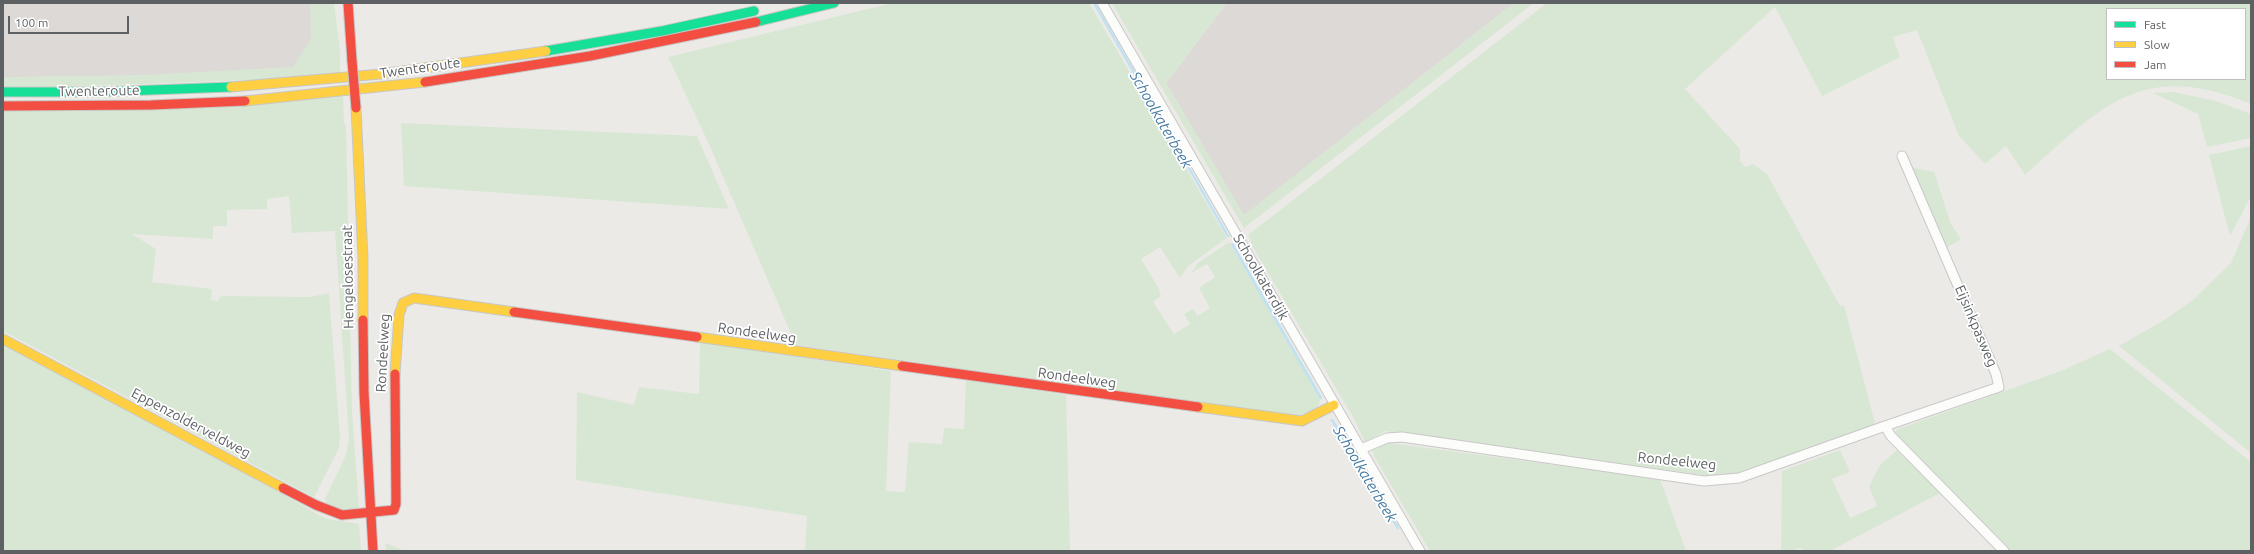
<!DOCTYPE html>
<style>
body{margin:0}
#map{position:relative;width:2254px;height:554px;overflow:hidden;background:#eceae7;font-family:Ubuntu,sans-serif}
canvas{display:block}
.frame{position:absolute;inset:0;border:4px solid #5d6164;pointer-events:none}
.legend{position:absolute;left:2106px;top:8px;width:140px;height:72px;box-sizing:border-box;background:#fff;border:1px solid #bec0c1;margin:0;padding:5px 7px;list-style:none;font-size:12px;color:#5d6164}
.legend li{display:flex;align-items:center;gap:8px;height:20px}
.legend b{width:20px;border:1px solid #bec0c1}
.scale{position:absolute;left:8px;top:16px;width:121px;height:18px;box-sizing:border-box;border:2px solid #5d6164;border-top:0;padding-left:5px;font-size:12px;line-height:14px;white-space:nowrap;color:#5d6164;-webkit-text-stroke:3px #fff;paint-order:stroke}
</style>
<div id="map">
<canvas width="2254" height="554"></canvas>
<div class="frame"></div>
<ul class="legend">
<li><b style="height:5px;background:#16e098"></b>Fast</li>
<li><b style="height:5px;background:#ffcf43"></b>Slow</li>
<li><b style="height:5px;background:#f24e42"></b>Jam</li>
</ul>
<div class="scale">100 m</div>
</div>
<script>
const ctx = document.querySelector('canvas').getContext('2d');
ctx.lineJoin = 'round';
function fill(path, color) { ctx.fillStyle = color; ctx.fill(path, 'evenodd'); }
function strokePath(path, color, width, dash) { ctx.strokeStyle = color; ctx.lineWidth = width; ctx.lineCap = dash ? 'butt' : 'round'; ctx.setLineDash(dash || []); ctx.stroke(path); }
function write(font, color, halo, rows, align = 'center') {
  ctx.font = font + ' Ubuntu,sans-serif'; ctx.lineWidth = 3.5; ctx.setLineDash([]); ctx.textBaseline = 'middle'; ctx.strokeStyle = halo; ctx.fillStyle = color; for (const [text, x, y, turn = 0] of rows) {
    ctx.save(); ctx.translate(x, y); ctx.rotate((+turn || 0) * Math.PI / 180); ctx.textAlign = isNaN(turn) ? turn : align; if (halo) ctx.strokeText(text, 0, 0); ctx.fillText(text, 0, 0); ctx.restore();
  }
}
const industrial = new Path2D(`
 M 3,3 L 321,3 L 306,72 L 3,82 Z
 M 1227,3 L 1514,3 L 1244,216 L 1166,83 Z`);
const green = new Path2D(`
 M 310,3 L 334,3 L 340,52 L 340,72 L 280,79 L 3,89 L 3,77 L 144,75 L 293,67 L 311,39 Z
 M 893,3 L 1089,3 L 1227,238 L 1188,266 L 1180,278 L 1160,247 L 1141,259 L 1158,287 L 1161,296 L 1153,302 L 1174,334 L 1190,324 L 1184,314 L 1193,309 L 1198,316 L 1210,308 L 1199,288 L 1215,277 L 1207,264 L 1191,273 L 1198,263 L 1229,242 L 1321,398 L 1317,408 L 1300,415 L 1293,416 L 796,345 L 708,142 L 668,57 Z
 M 1112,3 L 1227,3 L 1166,83 L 1244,215 L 1514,3 L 1534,3 L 1244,228 Z
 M 1547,3 L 2251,3 L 2251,104 C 2143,59 2102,105 2025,175 L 2006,146 L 1985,164 L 1959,136 L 1917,30 L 1893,37 L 1900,57 L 1822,96 L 1775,7 L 1685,89 L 1740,149 L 1740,161 L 1746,167 L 1753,164 L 1767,174 L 1840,306 L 1844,305 L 1876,427 L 1781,461 L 1725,478 L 1385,431 L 1365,442 L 1354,419 L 1253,247 L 1248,235 ZM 2107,9 L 2245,9 L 2245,79 L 2107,79 Z
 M 2173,92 L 2216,101 L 2251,114 L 2251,138 L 2207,147 L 2198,114 L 2153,93 Z
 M 343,96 L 344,123 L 346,126 L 352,412 L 359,508 L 354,512 L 327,505 L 325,499 L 346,455 L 349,439 L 335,231 L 292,233 L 289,196 L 267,199 L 267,209 L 227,210 L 227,226 L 213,226 L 213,239 L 132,234 L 156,249 L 152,282 L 212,289 L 211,300 L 218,301 L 221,296 L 310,297 L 329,293 L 340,436 L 339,448 L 314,497 L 3,331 L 3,111 Z
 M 401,123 L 697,136 L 729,209 L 404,186 Z
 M 2251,146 L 2251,196 L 2230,236 L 2209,155 Z
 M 1909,167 L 1934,172 L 1951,224 L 1961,239 L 1945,249 Z
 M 2251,217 L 2251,453 L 2119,346 L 2166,319 L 2194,299 L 2231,263 Z
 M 700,342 L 891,371 L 886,491 L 905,492 L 909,442 L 942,444 L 944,428 L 964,429 L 966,380 L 1066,395 L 1070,551 L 805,551 L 807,516 L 576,480 L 577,392 L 634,405 L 639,387 L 699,394 Z
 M 3,344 L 188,441 L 319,515 L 328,519 L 359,524 L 361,551 L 3,551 Z
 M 2110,349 L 2251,462 L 2251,551 L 2010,551 L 1894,433 L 1898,429 L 2061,371 Z
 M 1382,442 L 1660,479 L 1686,551 L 1430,551 L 1374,456 L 1371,447 Z
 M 1840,450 L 1850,472 L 1832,479 L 1850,518 L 1877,506 L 1869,486 L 1880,465 L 1897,450 L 1940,493 L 1830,551 L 1805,551 L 1800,548 L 1792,551 L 1781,551 L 1782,471 Z
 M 385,543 L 405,551 L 386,551 Z`);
const stream = new Path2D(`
 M 1094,3 L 1228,236
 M 1232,244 L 1321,398
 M 1332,420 L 1398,528`);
const street = new Path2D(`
 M 1102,3 L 1420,551
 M 1885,426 L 1999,387 L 1996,374 L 1902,156
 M 1361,449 L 1387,438 L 1402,437 L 1704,481 L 1739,478 L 1885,426 L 1891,436 L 2004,551`);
const fast = new Path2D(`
 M 756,22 L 834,3
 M 546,51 L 662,31 L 754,11
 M 3,92 L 98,92 L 231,87`);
const slow = new Path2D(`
 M 231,87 L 381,74 L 546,51
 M 245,101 L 425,82
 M 356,108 L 363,258 L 363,320
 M 697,337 L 902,366
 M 3,339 L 283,488
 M 395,374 L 399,315 L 403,303 L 414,298 L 514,312
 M 1198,407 L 1302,421 L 1334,405`);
const jam = new Path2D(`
 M 348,3 L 352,61
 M 425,82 L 590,56 L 756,22
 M 3,106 L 151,105 L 245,101
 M 514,312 L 697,337
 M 363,320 L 364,393 L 373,551
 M 902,366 L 1198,407
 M 283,488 L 316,505 L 342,515 L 394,510 L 396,504 L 395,374`);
const jamBridge = new Path2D(`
 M 352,61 L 356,108`);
const streetNames = [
 ["Twenteroute",420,68,-8],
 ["Twenteroute",99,91,-1],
 ["Hengelosestraat",348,277,-91],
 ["Schoolkaterdijk",1261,277,60],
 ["Eijsinkpasweg",1976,326,67],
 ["Rondeelweg",757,333,8],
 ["Rondeelweg",383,353,-87],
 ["Rondeelweg",1077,378,8],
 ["Eppenzolderveldweg",191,423,28],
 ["Rondeelweg",1677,461,6]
];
const waterNames = [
 ["Schoolkaterbeek",1161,120,60],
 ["Schoolkaterbeek",1365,474,59]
];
fill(industrial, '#dcd9d7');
fill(green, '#d8e7d4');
strokePath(stream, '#bee2f3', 2.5);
strokePath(street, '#c8c8c7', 11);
strokePath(fast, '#c6c7c6', 11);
strokePath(slow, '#c6c7c6', 11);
strokePath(jam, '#c6c7c6', 11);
strokePath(street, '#fcfcfb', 9);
strokePath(fast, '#16e098', 9);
strokePath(slow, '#ffcf43', 9);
strokePath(jam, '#f24e42', 9);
strokePath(jamBridge, '#c6c7c6', 11, []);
strokePath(jamBridge, '#f24e42', 9);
write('14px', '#5d6164', '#fff', streetNames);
write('italic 15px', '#467ba2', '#fff', waterNames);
</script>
